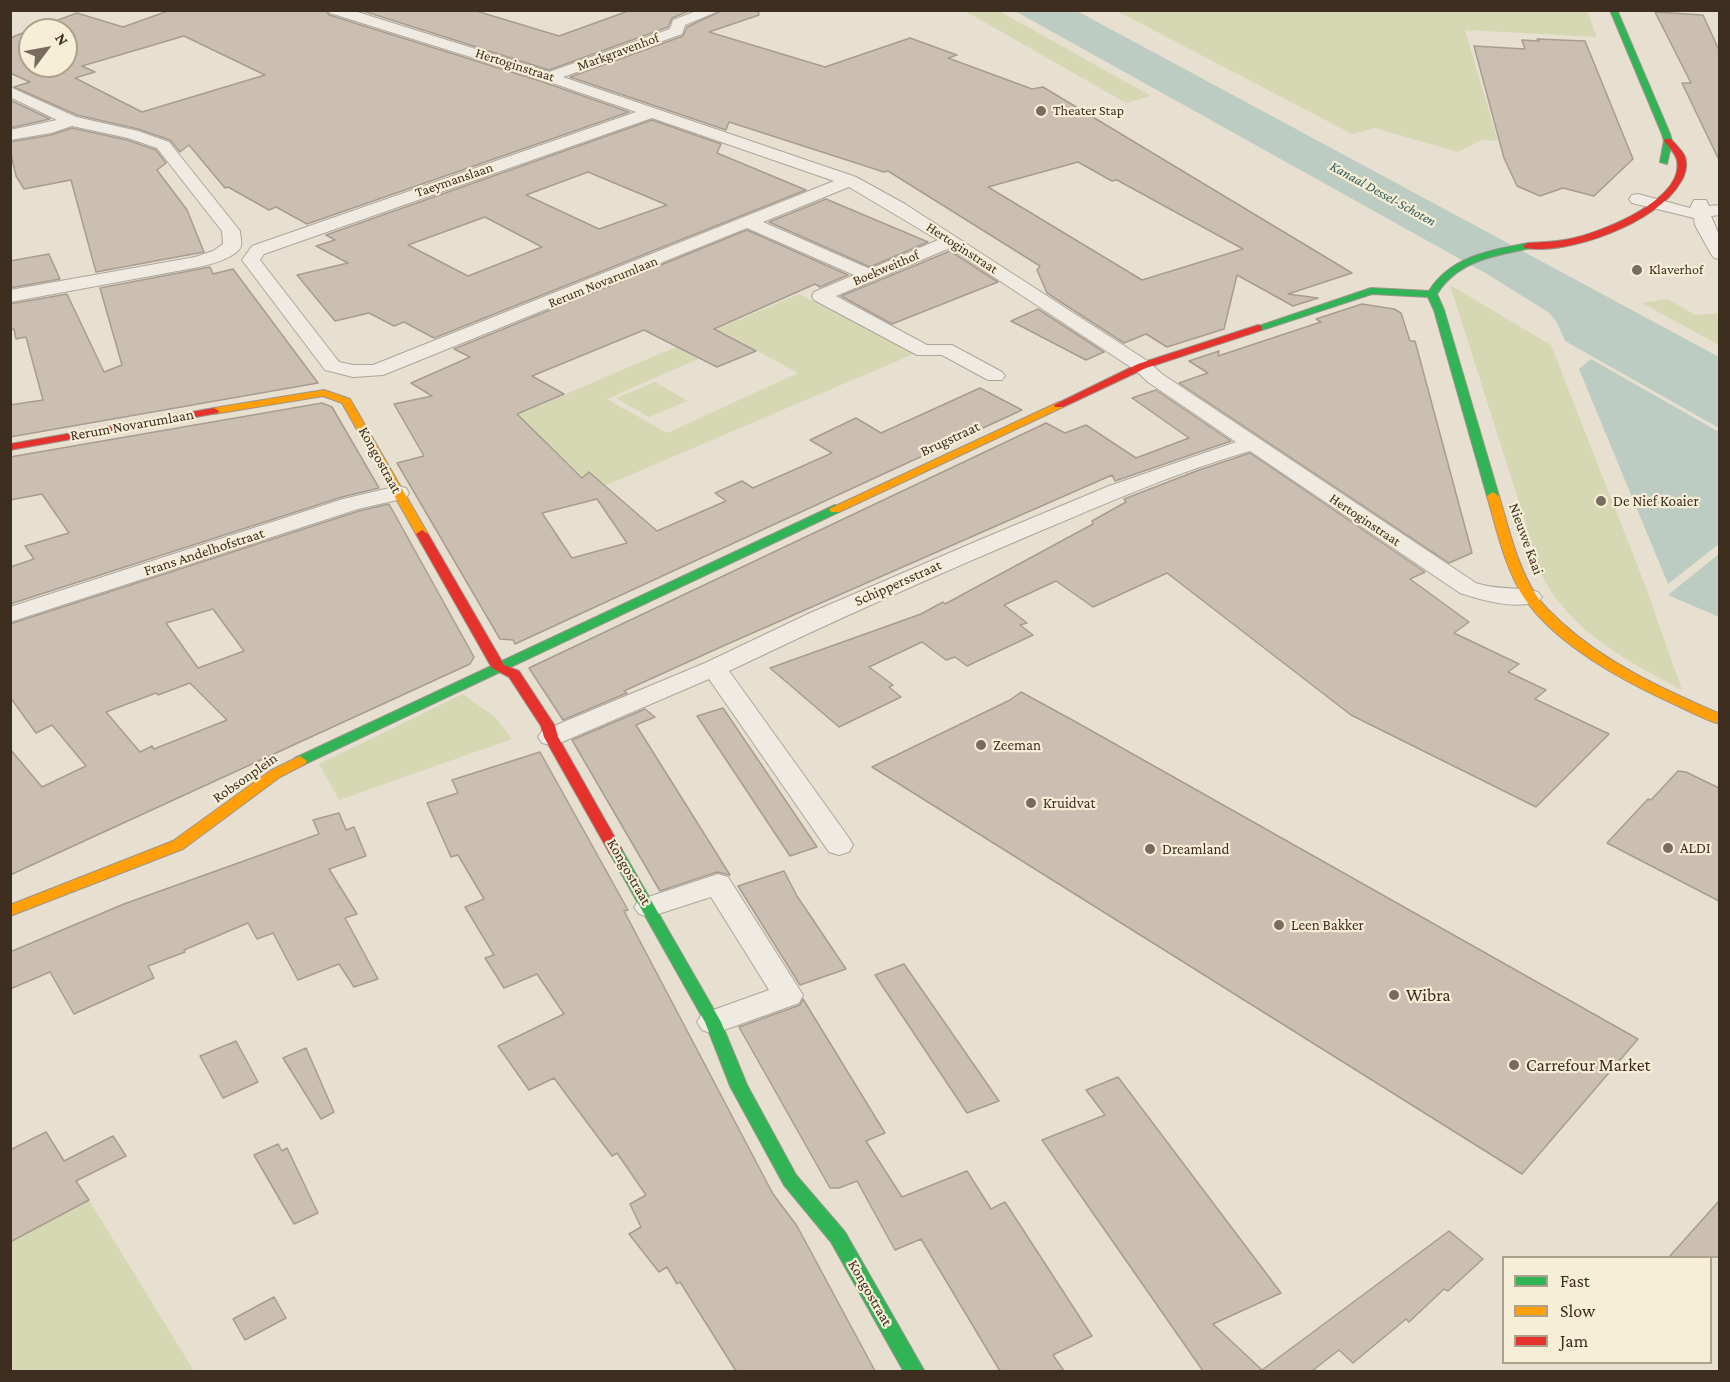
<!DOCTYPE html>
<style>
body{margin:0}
#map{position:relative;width:1730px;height:1382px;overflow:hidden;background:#e7e0d1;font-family:"Crimson Pro",serif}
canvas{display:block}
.frame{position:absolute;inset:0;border:12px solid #3d2e20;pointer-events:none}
.legend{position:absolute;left:1502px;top:1256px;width:210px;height:108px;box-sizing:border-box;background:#f7eed8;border:2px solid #ada18e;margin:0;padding:8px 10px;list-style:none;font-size:18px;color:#3d2e20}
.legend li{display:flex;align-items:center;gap:12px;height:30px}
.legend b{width:30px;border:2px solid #ada18e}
.north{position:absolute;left:18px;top:18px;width:60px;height:60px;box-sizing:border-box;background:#f7eed8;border:2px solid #ada18e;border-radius:50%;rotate:58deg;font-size:16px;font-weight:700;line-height:24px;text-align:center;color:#3d2e20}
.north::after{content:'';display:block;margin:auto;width:21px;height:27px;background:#786c5e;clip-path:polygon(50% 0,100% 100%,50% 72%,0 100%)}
</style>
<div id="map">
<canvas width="1730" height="1382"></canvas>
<div class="frame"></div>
<ul class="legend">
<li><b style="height:8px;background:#30b455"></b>Fast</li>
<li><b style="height:8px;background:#ff9f0a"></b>Slow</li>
<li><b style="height:8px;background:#e5322d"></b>Jam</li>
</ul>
<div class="north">N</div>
</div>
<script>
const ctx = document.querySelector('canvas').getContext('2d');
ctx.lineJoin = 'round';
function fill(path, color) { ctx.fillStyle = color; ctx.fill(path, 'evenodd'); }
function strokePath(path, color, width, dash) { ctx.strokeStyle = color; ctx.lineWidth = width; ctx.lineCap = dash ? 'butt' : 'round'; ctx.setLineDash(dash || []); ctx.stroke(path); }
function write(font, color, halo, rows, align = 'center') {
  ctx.font = font + ' "Crimson Pro",serif'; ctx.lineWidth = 4.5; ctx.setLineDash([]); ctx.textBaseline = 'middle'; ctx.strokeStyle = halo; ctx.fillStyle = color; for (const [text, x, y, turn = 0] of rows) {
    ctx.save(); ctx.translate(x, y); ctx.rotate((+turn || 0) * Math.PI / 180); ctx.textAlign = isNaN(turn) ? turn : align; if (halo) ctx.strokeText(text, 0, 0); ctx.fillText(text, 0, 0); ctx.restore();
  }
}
const green = new Path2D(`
 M 965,11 L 999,11 L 1151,96 L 1126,103 Z
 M 1117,11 L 1587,11 L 1597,37 L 1465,30 L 1498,141 L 1482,140 L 1458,152 L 1375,128 L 1352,134 Z
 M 1450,285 L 1551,345 L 1645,585 L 1682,690 C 1629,662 1573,633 1543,578 Z
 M 799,294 L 916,353 L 597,489 L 515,416 ZM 739,341 L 798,373 L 667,433 L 607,399 Z
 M 1668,299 L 1695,315 L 1719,313 L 1719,345 L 1642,303 Z
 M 655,382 L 688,401 L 649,417 L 616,398 Z
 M 463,694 L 496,718 L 512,739 L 339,800 L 319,764 Z
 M 89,1200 L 194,1371 L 11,1372 L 11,1242 Z`);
const water = new Path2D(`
 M 1015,11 L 1077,11 L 1719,357 L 1719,428 L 1565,341 L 1556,321 L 1548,312 L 1487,274 Z
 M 1591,359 L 1719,432 L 1719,544 L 1668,584 L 1579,369 Z
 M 1719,554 L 1719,617 L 1668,595 Z`);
const building = new Path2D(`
 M 171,10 L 326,10 L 329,15 L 543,82 L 629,112 L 307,224 L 276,207 L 269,210 L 228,187 L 225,188 L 189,145 L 180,152 L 170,140 L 138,129 L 77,115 L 14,87 L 30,82 L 10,73 L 10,38 L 30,30 L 30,66 L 66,66 L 66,30 L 31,30 L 77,13 L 123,27 ZM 184,36 L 265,75 L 142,112 L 75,78 L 95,72 L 82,66 Z
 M 360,10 L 473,10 L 559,36 L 631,10 L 691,10 L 672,18 L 668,27 L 549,70 Z
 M 723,10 L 758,10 L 759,15 L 709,32 L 825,67 L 910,38 L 957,55 L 948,58 L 1032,89 L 1043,87 L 1352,273 L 1288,294 L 1318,298 L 1293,306 L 1237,275 L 1224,329 L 1167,347 L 1146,334 L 1124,343 L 1047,293 L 1037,270 L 1040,266 L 888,171 L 884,172 L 729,122 L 726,130 L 570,77 L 683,36 L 687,27 ZM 1078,162 L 1112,181 L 1117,180 L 1243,249 L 1142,280 L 988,187 Z
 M 1655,12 L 1703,15 L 1719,50 L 1719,160 L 1682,83 L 1691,83 Z
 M 1537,39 L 1585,41 L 1633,159 L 1594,196 L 1563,188 L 1540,196 L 1517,186 L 1504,158 L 1474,46 L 1525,49 L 1522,40 L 1539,41 Z
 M 10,100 L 50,119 L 10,128 Z
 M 652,120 L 721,144 L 717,153 L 806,190 L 434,338 L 404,322 L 394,326 L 369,313 L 335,321 L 297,275 L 348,263 L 316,246 L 335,240 L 326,235 ZM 588,172 L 667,205 L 599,229 L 526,195 ZM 485,217 L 542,247 L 468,276 L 408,245 Z
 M 72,128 L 127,140 L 156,150 L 166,163 L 157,170 L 187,210 L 204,252 L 96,272 L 71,180 L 24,189 L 16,176 L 10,150 L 10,142 L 51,135 Z
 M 826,199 L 928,242 L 870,267 L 769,222 Z
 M 747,230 L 848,275 L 820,287 L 815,284 L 714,329 L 756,351 L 717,367 L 644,330 L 532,376 L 564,394 L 517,414 L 582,478 L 589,472 L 657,531 L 726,501 L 715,493 L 742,481 L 753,488 L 832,453 L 810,440 L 856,418 L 881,433 L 980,388 L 1022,410 L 515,644 L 513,640 L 500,639 L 397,463 L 424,456 L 394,404 L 432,396 L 411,383 L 470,357 L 454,349 ZM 597,499 L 627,543 L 572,558 L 542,513 Z
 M 950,251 L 998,282 L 892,324 L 841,296 Z
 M 49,254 L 60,279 L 10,288 L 10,261 Z
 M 210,267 L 213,274 L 233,269 L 318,383 L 10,437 L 10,405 L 43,400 L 26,337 L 16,339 L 14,329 L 10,330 L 10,304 L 67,294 L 104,372 L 122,365 L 100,288 Z
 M 1362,304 L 1394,309 L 1401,313 L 1410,341 L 1415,341 L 1472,553 L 1449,563 L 1179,383 L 1208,373 L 1189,361 L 1219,351 L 1218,356 L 1321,322 L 1316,319 Z
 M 1038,309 L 1104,352 L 1086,360 L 1011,321 Z
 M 1156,390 L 1231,441 L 1115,481 L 1112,475 L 723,646 L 624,691 L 627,693 L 563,720 L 529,668 L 1046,423 L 1065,433 L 1086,425 L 1136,458 L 1189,438 L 1132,398 Z
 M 322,403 L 332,407 L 379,488 L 342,497 L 10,604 L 10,567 L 34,559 L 25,546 L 69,533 L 42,494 L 10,500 L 10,457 Z
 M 1250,453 L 1425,572 L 1410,579 L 1469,622 L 1454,633 L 1519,664 L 1508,672 L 1546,690 L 1535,699 L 1609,734 L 1536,807 L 1351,715 L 1167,573 L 1093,607 L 1056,581 L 1004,605 L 1027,623 L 1020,625 L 1033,635 L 967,666 L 955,657 L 946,660 L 922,642 L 869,667 L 893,685 L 889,687 L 901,697 L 839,727 L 770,668 L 921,614 L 943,602 L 945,604 L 1093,524 L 1092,521 L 1126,502 L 1124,499 L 1199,470 Z
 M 389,504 L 474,657 L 470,664 L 10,875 L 10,749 L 42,787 L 86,766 L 52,725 L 36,733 L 10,697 L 10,624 L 359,511 ZM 213,609 L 244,651 L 198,668 L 166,623 ZM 190,683 L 227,720 L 154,749 L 152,746 L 140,752 L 106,712 L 156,693 L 158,695 Z
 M 1021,692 L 1076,722 L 1638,1039 L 1522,1174 L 872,767 L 1010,700 Z
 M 723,708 L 817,847 L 790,856 L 697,716 Z
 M 645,709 L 655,717 L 636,725 L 730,875 L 717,872 L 660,891 L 572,740 Z
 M 540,752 L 628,910 L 624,911 L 773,1194 L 797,1226 L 875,1371 L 736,1371 L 680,1282 L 677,1284 L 667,1267 L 659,1272 L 629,1234 L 641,1227 L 630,1204 L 646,1195 L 617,1153 L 612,1156 L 554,1078 L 529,1090 L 498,1046 L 564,1014 L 537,974 L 504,988 L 485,958 L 494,955 L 465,907 L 484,899 L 458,855 L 451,857 L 427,803 L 458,793 L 452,780 Z
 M 1678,771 L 1686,772 L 1719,788 L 1719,901 L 1607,843 L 1648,799 L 1651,800 Z
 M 339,813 L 346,830 L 354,827 L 366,856 L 329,869 L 357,914 L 345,918 L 378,979 L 354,987 L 339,964 L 298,980 L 273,933 L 257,939 L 248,923 L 184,950 L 185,952 L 148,966 L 154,978 L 74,1014 L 50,972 L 10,989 L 10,952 L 124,904 L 319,834 L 313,820 Z
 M 784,871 L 797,896 L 846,969 L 800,985 L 738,886 Z
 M 904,964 L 999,1101 L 967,1113 L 875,975 Z
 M 803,999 L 885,1133 L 866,1141 L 902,1197 L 967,1171 L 991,1209 L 1005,1202 L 1092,1336 L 1053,1355 L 1064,1371 L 1000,1371 L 921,1239 L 895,1250 L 857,1181 L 839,1188 L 830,1188 L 739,1027 L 800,1005 Z
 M 236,1041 L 258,1082 L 223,1098 L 200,1056 Z
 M 306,1048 L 334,1112 L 321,1119 L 283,1058 Z
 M 1118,1077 L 1281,1293 L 1213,1324 L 1262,1370 L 1449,1231 L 1483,1259 L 1448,1291 L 1444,1289 L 1409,1322 L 1406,1319 L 1353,1363 L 1339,1350 L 1312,1371 L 1203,1371 L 1042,1140 L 1105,1115 L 1086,1090 Z
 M 46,1132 L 64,1161 L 113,1136 L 126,1156 L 76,1181 L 89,1200 L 10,1242 L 10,1150 Z
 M 278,1144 L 282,1151 L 287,1148 L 318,1213 L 294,1224 L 254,1155 Z
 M 1719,1201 L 1719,1257 L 1669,1257 Z
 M 274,1297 L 286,1318 L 245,1340 L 233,1319 Z`);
const street = new Path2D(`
 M 328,10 L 351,10 L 549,72 L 670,29 L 673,20 L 699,10 L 721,10 L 685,25 L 682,34 L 563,77 L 856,177 L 905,204 L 1149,362 L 1162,374 L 1476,583 C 1500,591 1517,586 1538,592 L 1542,597 L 1538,602 C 1512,609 1485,601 1460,593 L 1250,451 C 1180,471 1112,501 1045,529 C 938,574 833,621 729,671 L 849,838 L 853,845 L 849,852 L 839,855 L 829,852 L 709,679 L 560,743 L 551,745 L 542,743 L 538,737 L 542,731 L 705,663 L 810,613 L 977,541 L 1109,486 L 1236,442 L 1148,382 L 1135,370 L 950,248 L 836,296 L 927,345 L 952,345 L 1002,372 L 1005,376 L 1002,380 L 988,380 L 942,355 L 917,355 L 814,300 L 812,296 L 814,292 L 854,275 L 747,228 L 383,375 L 353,377 L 325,370 L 242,260 L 252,246 L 636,112 L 544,80 L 330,13 ZM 652,118 L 834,181 L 373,365 L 353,365 L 339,362 L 260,260 L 264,254 ZM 849,187 L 938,240 L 870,269 L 763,222 Z
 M 10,87 L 76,117 L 138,131 L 169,142 L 240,231 C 240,235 242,242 241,246 C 238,257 209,265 199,267 L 10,302 L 10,290 L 195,257 L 213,251 L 223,244 L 222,231 L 157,148 L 128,138 L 72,126 L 51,133 L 10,140 L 10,130 L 57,120 L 10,97 Z
 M 1638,194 L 1690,208 L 1694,200 L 1706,200 L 1709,206 L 1720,205 L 1720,215 L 1711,216 L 1720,237 L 1720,259 L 1714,258 L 1711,254 L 1695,225 L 1694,218 L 1632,203 L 1629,199 L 1632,195 Z
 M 398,486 L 406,488 L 409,493 L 406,498 L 358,509 L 10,622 L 10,607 L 343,499 Z
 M 718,874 L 728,877 L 803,995 L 799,1003 L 713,1034 L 702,1030 L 697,1022 L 702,1014 L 769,990 L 711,897 L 649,917 L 639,914 L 634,907 L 639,900 Z`);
const fast = new Path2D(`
 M 1610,10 L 1617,10 L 1670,134 L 1672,141 L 1667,164 L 1660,162 L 1664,141 L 1662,134 Z
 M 1528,243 L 1533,246 L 1531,248 C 1495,256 1458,260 1437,294 L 1444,310 L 1499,496 L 1497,498 L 1489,498 L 1487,496 L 1434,310 L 1428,297 L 1372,294 L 1262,330 L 1254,330 L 1253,328 L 1371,288 L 1429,291 C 1451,256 1491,250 1528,243 Z
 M 835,505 L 841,509 L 839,512 L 305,764 L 300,766 L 293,761 L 295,758 Z
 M 615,845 L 620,846 L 622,850 L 721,1022 L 747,1085 L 796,1175 L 845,1232 L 925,1372 L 904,1372 L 831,1242 L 784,1185 L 730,1086 L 705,1022 L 608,850 L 610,846 Z`);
const slow = new Path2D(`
 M 324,390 L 350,399 L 428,534 L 426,537 L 418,537 L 416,534 L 342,403 L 323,396 L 214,414 L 209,411 L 214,408 Z
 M 1059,402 L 1063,403 L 1063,407 L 839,512 L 831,512 L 829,509 Z
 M 1493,492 L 1499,496 C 1509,529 1517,566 1536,595 C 1542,605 1553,614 1561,622 C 1607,664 1663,689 1720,714 L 1720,724 C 1705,720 1691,712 1678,706 C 1627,683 1557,646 1525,599 C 1505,569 1497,530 1487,496 Z
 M 300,756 L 307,761 L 305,764 L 280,777 L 183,849 L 10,916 L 10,905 L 173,841 L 270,771 Z`);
const jam = new Path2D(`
 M 1665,139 L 1671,139 C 1675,144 1683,151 1685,157 C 1688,166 1685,176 1680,183 C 1657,223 1569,255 1525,248 L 1523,246 L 1528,243 C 1543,242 1559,242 1574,238 C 1604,231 1685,199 1677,160 C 1675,153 1668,146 1664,141 Z
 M 1258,325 L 1262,326 L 1262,330 L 1146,368 L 1063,407 L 1055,407 L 1054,405 L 1138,364 Z
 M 214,408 L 219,411 L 218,413 L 10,450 L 10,444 Z
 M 422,530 L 428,534 L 504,665 L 519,671 L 555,726 L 558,737 L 622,850 L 620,854 L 610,854 L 544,737 L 541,726 L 509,677 L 492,668 L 416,534 Z`);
const markers = [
 [1041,111,6,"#786c5e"],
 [1637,270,6,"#786c5e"],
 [1601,501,6,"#786c5e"],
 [981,745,6,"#786c5e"],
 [1031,803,6,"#786c5e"],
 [1668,848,6,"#786c5e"],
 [1150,849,6,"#786c5e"],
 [1279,925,6,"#786c5e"],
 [1394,995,6,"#786c5e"],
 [1514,1065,6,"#786c5e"]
];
const farStreetnames = [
 ["Markgravenhof",618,52,-20],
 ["Hertoginstraat",515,65,18],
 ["Taeymanslaan",454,180,-19],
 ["Hertoginstraat",962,248,33],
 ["Boekweithof",886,268,-23],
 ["Rerum Novarumlaan",603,282,-22],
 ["Hertoginstraat",1365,520,34]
];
const farPoinames = [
 ["Theater Stap",1053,111],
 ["Klaverhof",1649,270]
];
const farWaternames = [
 ["Kanaal Dessel-Schoten",1383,194,29]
];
const streetNames = [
 ["Rerum Novarumlaan",132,425,-10],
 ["Brugstraat",950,439,-25],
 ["Kongostraat",380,460,61],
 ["Nieuwe Kaai",1526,539,70],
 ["Frans Andelhofstraat",204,552,-18],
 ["Schippersstraat",898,583,-24],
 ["Robsonplein",245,778,-35],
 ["Kongostraat",629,872,60],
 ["Kongostraat",870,1293,60]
];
const poiNames = [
 ["De Nief Koaier",1613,501],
 ["Zeeman",993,745],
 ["Kruidvat",1043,803],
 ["ALDI",1680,848],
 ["Dreamland",1162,849],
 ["Leen Bakker",1291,925]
];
const nearPoinames = [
 ["Wibra",1406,995],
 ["Carrefour Market",1526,1065]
];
fill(green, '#d6d7b3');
fill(water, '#bcccc2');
fill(building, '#cbbfb2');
strokePath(building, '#a89c90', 1.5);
strokePath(street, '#ada599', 2);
strokePath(fast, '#9c958a', 2);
strokePath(slow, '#9c958a', 2);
strokePath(jam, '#9c958a', 2);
fill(street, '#efebe3');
fill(fast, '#30b455');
fill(slow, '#ff9f0a');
fill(jam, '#e5322d');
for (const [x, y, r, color] of markers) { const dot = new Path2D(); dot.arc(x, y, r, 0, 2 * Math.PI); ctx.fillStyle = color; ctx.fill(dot); strokePath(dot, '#f7eed8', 2); }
write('14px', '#3d2e20', '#f7eed8', farStreetnames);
write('14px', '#3d2e20', '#f7eed8', farPoinames, 'left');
write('italic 14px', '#2f5d5a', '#f7eed8', farWaternames);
write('15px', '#3d2e20', '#f7eed8', streetNames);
write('15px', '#3d2e20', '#f7eed8', poiNames, 'left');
write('18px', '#3d2e20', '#f7eed8', nearPoinames, 'left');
</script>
